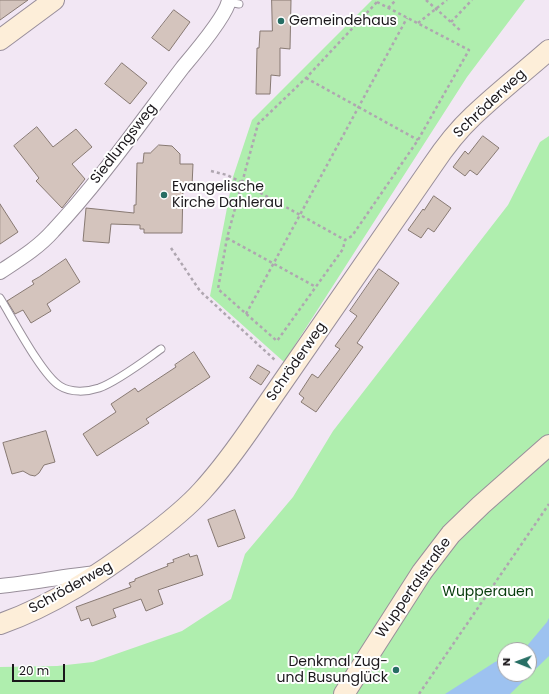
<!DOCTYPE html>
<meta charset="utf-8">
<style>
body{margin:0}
#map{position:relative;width:549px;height:694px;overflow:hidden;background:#f2e7f4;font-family:Poppins,sans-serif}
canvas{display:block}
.north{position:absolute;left:497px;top:642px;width:40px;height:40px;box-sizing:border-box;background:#fff;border:1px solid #a3a2a4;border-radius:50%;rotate:271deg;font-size:11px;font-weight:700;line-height:16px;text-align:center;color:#1a171b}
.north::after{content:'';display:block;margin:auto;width:14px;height:18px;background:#276e64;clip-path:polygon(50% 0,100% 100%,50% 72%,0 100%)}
.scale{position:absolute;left:12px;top:664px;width:53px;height:18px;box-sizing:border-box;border:2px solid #1a171b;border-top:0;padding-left:5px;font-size:12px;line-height:14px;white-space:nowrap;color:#1a171b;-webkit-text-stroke:3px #fff;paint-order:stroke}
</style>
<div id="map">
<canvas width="549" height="694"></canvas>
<div class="north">N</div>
<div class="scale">20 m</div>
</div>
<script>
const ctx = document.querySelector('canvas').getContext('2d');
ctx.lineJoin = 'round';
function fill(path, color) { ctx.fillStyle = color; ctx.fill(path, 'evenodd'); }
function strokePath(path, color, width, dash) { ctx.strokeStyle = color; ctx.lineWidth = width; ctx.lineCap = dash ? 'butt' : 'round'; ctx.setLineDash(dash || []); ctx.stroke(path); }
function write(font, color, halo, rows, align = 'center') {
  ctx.font = font + ' Poppins,sans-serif'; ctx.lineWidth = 4; ctx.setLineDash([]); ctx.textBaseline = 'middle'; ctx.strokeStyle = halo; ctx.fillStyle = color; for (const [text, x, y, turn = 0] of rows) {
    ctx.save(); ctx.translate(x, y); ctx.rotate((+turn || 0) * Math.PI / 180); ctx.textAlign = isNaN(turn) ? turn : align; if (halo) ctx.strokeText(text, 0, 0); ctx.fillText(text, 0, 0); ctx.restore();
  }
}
const green = new Path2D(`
 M 372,0 L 525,0 L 467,77 L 284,362 L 210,296 L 233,177 L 252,120 Z
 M 549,136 L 549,440 L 479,502 L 339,694 L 0,694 L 0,667 L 57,666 L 93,662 L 182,631 L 231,599 L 245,554 L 293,497 L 333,431 L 508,205 L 540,142 Z
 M 549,448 L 549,694 L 350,694 L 425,573 ZM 505,650 L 529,650 L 529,674 L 505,674 Z`);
const water = new Path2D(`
 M 549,618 L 549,656 L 510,694 L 445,694 L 495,662 L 505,658 L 505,674 L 529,674 L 529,650 L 521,650 L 526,647 L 547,622 Z`);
const building = new Path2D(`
 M 0,0 L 28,0 L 0,20 Z
 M 272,0 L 291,0 L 290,49 L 280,48 L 280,76 L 271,75 L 270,94 L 256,94 L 257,48 L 259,48 L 260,31 L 272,31 Z
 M 174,10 L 190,22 L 169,51 L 152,38 Z
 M 122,63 L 147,83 L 130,104 L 105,84 Z
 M 37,127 L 53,147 L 76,129 L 92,147 L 72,164 L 85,179 L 62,208 L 36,181 L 39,178 L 14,146 Z
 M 483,136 L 499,148 L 477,175 L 470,170 L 465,176 L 453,167 L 465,151 L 468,154 Z
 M 159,145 L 172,146 L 180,154 L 180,164 L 193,164 L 192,186 L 183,185 L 182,233 L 144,233 L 144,229 L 140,229 L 140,225 L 111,224 L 109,243 L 83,241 L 86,208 L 134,213 L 134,205 L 136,205 L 137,163 L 143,163 L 144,153 L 150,153 Z
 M 434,196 L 451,208 L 434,232 L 428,228 L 421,238 L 408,230 L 423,209 L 424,210 Z
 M 0,204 L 18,232 L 0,244 Z
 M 66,259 L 80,282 L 47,304 L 51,311 L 31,323 L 23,310 L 15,314 L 7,301 L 34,284 L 32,281 L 39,277 Z
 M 379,269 L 399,283 L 357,343 L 363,347 L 316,412 L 301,402 L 304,398 L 299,394 L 312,374 L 318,378 L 340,349 L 335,346 L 357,316 L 350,311 Z
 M 194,352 L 210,377 L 146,419 L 149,423 L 97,456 L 83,434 L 116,412 L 111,404 L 135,388 L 138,392 L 176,367 L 175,365 Z
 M 258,365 L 270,372 L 261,385 L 250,378 Z
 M 46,431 L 55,462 L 44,465 L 39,473 L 35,476 L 30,475 L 23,471 L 12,474 L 3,443 Z
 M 235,510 L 245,538 L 218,547 L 208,520 Z
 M 189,554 L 190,557 L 197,555 L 203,575 L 158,590 L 163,604 L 146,611 L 141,599 L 113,609 L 116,617 L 92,626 L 89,618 L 81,621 L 76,607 L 131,587 L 129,583 L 135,581 L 135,579 L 168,566 L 167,564 L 174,562 L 173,560 Z`);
const path = new Path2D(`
 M 426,0 L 461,31
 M 377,2 L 469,50 L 418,140 L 352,236 L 345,240 L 343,249 L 277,341 L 218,289 L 227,238 L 258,124 L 306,78 Z
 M 388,8 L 396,0
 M 451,22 L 472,0
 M 418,23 L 447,0
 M 306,78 L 418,140
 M 211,171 L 227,175 L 241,182 L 345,240
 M 227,238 L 316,287
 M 171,248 L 200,291 L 276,361
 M 246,314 L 407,18
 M 419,694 L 549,504`);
const lane = new Path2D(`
 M 229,2 L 239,4
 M 0,298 C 13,319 42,375 60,386 C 71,393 87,392 99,388 C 118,381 144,361 161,349`);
const street = new Path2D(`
 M 0,272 C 18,260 38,248 53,231 C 100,181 141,122 183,67 C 194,54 227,15 229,0
 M 0,586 C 32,583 64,576 97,573`);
const secondary = new Path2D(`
 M 0,40 L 54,0
 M 0,624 C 52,606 100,574 144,541 C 164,526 185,510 202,491 C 222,469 240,444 257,419 L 432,166 C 444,148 457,131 473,116 C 497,93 524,72 549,50
 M 344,694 L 422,572 L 451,534 L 481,505 L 549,445`);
const markers = [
 [281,21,4,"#276e64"],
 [164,195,4,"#276e64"],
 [396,670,4,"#276e64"]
];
const poiNames = [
 ["Gemeindehaus",289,21],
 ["Evangelische",172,187],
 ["Kirche Dahlerau",172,203],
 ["Denkmal Zug-",388,662,"right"],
 ["und Busunglück",388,678,"right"]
];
const streetNames = [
 ["Schröderweg",490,104,-43],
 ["Siedlungsweg",124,144,-52],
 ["Schröderweg",297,362,-55],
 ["Schröderweg",71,588,-29],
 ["Wuppertalstraße",414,588,-55]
];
const parkNames = [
 ["Wupperauen",488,592]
];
fill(green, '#afeeae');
fill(water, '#9dc2f0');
fill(building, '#d4c4bd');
strokePath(building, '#877972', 1);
strokePath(lane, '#998f9b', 9);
strokePath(street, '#998f9b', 16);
strokePath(secondary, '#998f9b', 22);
strokePath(path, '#afa6b0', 2.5, [3, 3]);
strokePath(lane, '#fff', 7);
strokePath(street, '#fff', 14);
strokePath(secondary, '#fdeed9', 20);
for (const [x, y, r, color] of markers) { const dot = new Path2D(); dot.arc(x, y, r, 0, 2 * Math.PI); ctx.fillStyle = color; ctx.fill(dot); strokePath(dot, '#fff', 1.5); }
write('14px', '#1a171b', '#fff', poiNames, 'left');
write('14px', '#1a171b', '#fff', streetNames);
write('14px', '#063c0b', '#fff', parkNames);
</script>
